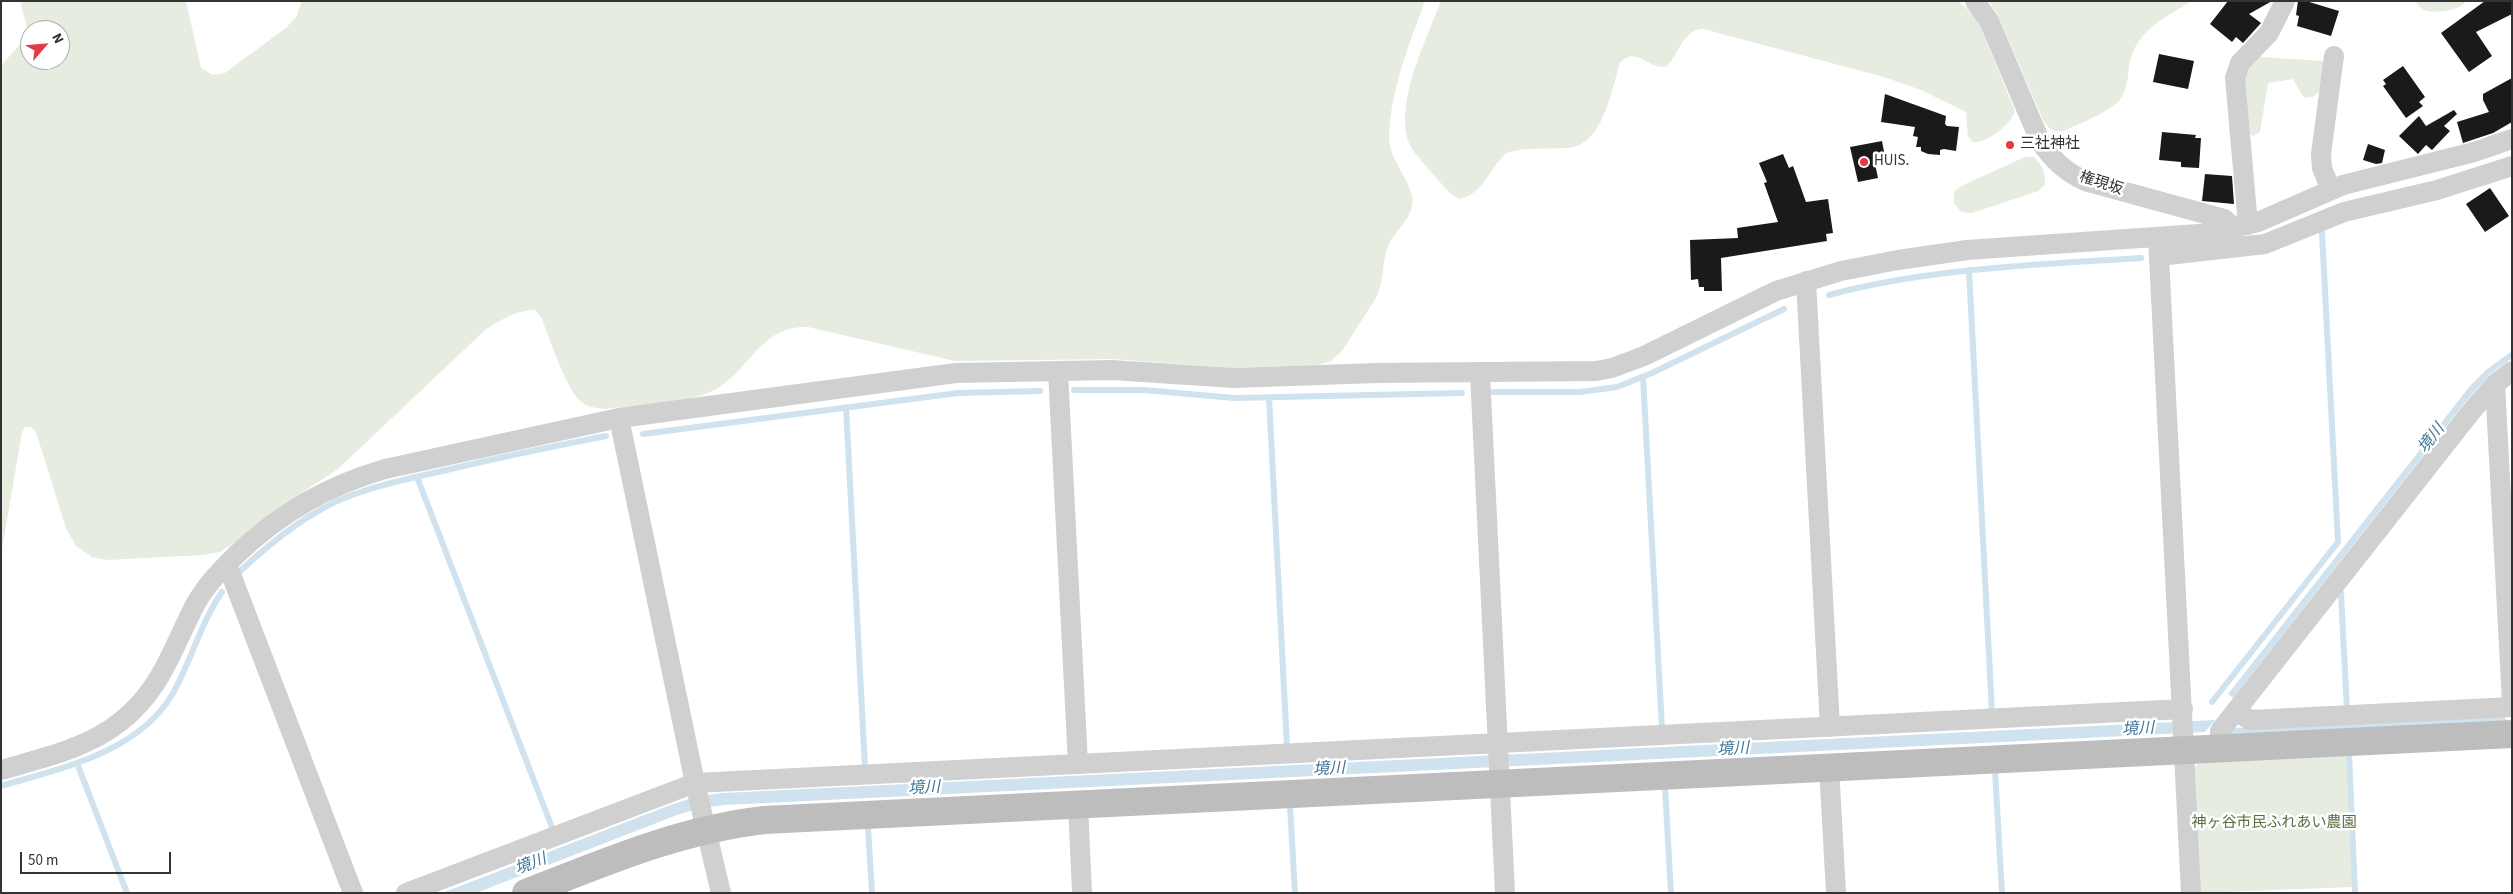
<!DOCTYPE html>
<meta charset="utf-8">
<style>
body{margin:0}
#map{position:relative;width:2513px;height:894px;overflow:hidden;background:#fff;font-family:"Source Sans 3",sans-serif}
canvas{display:block}
.frame{position:absolute;inset:0;border:2px solid #333;pointer-events:none}
.north{position:absolute;left:20px;top:20px;width:50px;height:50px;box-sizing:border-box;background:#fff;border:1px solid #adadad;border-radius:50%;rotate:63deg;font-size:14px;font-weight:700;line-height:20px;text-align:center;color:#333}
.north::after{content:'';display:block;margin:auto;width:18px;height:22px;background:#e63946;clip-path:polygon(50% 0,100% 100%,50% 72%,0 100%)}
.scale{position:absolute;left:20px;top:852px;width:151px;height:22px;box-sizing:border-box;border:2px solid #333;border-top:0;padding-left:6px;font-size:15px;line-height:18px;white-space:nowrap;color:#333;-webkit-text-stroke:4px #fff;paint-order:stroke}
</style>
<div id="map">
<canvas width="2513" height="894"></canvas>
<div class="frame"></div>
<div class="north">N</div>
<div class="scale">50 m</div>
</div>
<script>
const ctx = document.querySelector('canvas').getContext('2d');
ctx.lineJoin = 'round';
function fill(path, color) { ctx.fillStyle = color; ctx.fill(path, 'evenodd'); }
function strokePath(path, color, width, dash) { ctx.strokeStyle = color; ctx.lineWidth = width; ctx.lineCap = dash ? 'butt' : 'round'; ctx.setLineDash(dash || []); ctx.stroke(path); }
function write(font, color, halo, rows, align = 'center') {
  ctx.font = font + ' "Source Sans 3","Noto Sans JP",sans-serif'; ctx.lineWidth = 5; ctx.setLineDash([]); ctx.textBaseline = 'middle'; ctx.strokeStyle = halo; ctx.fillStyle = color; for (const [text, x, y, turn = 0] of rows) {
    ctx.save(); ctx.translate(x, y); ctx.rotate((+turn || 0) * Math.PI / 180); ctx.textAlign = isNaN(turn) ? turn : align; if (halo) ctx.strokeText(text, 0, 0); ctx.fillText(text, 0, 0); ctx.restore();
  }
}
const green = new Path2D(`
 M 20,1 L 186,1 L 201,68 L 213,75 L 225,73 L 287,27 L 296,17 L 302,1 L 1425,1 C 1409,45 1392,86 1389,133 C 1387,157 1407,174 1412,196 C 1416,216 1395,230 1388,246 C 1381,263 1385,281 1376,298 L 1342,351 L 1331,361 L 1317,365 L 1234,368 L 1112,359 L 955,361 L 808,327 C 758,325 750,374 710,392 C 683,404 635,405 605,409 C 595,408 586,407 579,400 C 565,386 549,337 541,317 L 535,310 C 517,310 498,321 484,331 L 338,469 L 274,511 L 237,541 L 220,552 L 203,555 L 108,560 L 92,557 L 76,546 L 66,528 L 36,432 L 31,427 L 25,427 L 22,432 L 1,555 L 1,66 L 21,43 L 28,31 ZM 30,30 L 60,30 L 60,60 L 30,60 Z
 M 1441,1 L 1958,1 L 1973,14 L 1980,26 L 2015,111 C 2011,125 1987,143 1973,142 L 1968,136 L 1966,112 L 1921,90 L 1884,77 L 1703,29 C 1682,30 1680,53 1667,66 C 1650,72 1636,44 1620,63 C 1611,91 1603,146 1567,148 C 1548,149 1525,147 1506,153 C 1490,168 1482,196 1458,199 C 1447,191 1440,182 1431,172 C 1423,162 1410,150 1407,138 C 1397,96 1427,39 1441,1 Z
 M 1989,1 L 2192,1 C 2166,17 2138,29 2130,61 C 2128,72 2128,88 2121,98 C 2114,110 2078,124 2064,131 C 2055,132 2050,130 2044,122 L 1998,16 Z
 M 2415,1 L 2466,1 C 2460,11 2434,14 2424,10 C 2420,8 2417,5 2415,1 Z
 M 2259,57 L 2325,61 L 2321,90 L 2313,97 L 2304,98 L 2293,79 L 2268,83 L 2260,132 L 2253,136 L 2247,132 L 2244,125 L 2245,66 Z
 M 2025,157 L 2034,157 C 2042,165 2046,173 2045,185 L 2038,191 L 1972,213 L 1961,212 L 1954,203 L 1954,192 L 1961,186 Z
 M 2346,754 L 2352,887 L 2198,893 L 2193,769 L 2200,761 Z`);
const water = new Path2D(`
 M 2512,351 L 2512,358 L 2490,374 L 2462,406 L 2233,698 L 2228,694 L 2470,386 L 2486,370 Z
 M 2215,720 L 2205,732 L 725,805 L 700,808 L 677,815 L 476,893 L 442,893 L 673,804 L 698,796 L 723,793 Z`);
const stream = new Path2D(`
 M 1969,270 L 1992,713
 M 1829,295 C 1930,268 2036,265 2141,258
 M 1643,377 L 1662,729
 M 1074,390 L 1144,390 L 1234,398 L 1462,393
 M 1493,392 L 1580,392 L 1617,387 L 1652,373 L 1784,309
 M 1269,397 L 1287,747
 M 846,407 L 865,768
 M 643,434 L 958,393 L 1040,391
 M 417,477 L 553,830
 M 237,574 C 267,546 298,520 335,502 C 368,487 403,480 438,472 C 493,459 549,447 606,436
 M 2341,593 L 2347,711
 M 2212,702 L 2338,542 L 2322,233
 M 2232,731 L 2503,720
 M 2349,754 L 2355,893
 M 77,763 L 127,893
 M 1995,771 L 2002,893
 M 1,786 C 61,768 137,753 172,695 C 191,662 200,624 222,592
 M 1665,788 L 1671,893
 M 1290,806 L 1295,893
 M 868,827 L 872,893`);
const building = new Path2D(`
 M 2228,1 L 2272,1 L 2249,14 L 2261,23 L 2243,43 L 2236,37 L 2232,42 L 2210,24 Z
 M 2298,1 L 2306,1 L 2339,11 L 2331,36 L 2297,26 L 2299,16 L 2296,15 Z
 M 2485,1 L 2512,1 L 2512,14 L 2476,32 L 2492,56 L 2469,72 L 2441,33 Z
 M 2159,54 L 2194,61 L 2188,89 L 2153,82 Z
 M 2403,66 L 2425,97 L 2419,102 L 2423,106 L 2406,118 L 2383,86 L 2386,84 L 2383,80 Z
 M 2512,78 L 2512,122 L 2493,133 L 2463,143 L 2457,122 L 2489,112 L 2483,100 L 2483,94 Z
 M 1885,94 L 1946,116 L 1945,124 L 1947,126 L 1959,127 L 1956,151 L 1944,149 L 1940,150 L 1940,155 L 1928,154 L 1921,151 L 1921,147 L 1916,147 L 1918,137 L 1913,136 L 1915,127 L 1881,122 Z
 M 2454,110 L 2457,114 L 2444,126 L 2450,131 L 2432,150 L 2426,145 L 2418,154 L 2399,136 L 2419,116 L 2426,126 Z
 M 2162,132 L 2196,135 L 2195,138 L 2201,138 L 2199,168 L 2181,167 L 2181,162 L 2159,160 Z
 M 1882,141 L 1886,162 L 1875,164 L 1878,178 L 1858,182 L 1850,147 Z
 M 2368,144 L 2385,150 L 2382,163 L 2376,164 L 2363,160 Z
 M 1783,154 L 1789,168 L 1793,166 L 1806,202 L 1828,199 L 1833,233 L 1826,234 L 1827,241 L 1721,258 L 1722,291 L 1704,291 L 1704,287 L 1699,287 L 1698,279 L 1691,280 L 1690,240 L 1738,238 L 1737,228 L 1778,222 L 1764,183 L 1767,182 L 1759,163 Z
 M 2205,174 L 2232,176 L 2234,204 L 2202,201 Z
 M 2490,188 L 2509,216 L 2485,232 L 2466,204 Z`);
const street = new Path2D(`
 M 1975,1 L 1989,21 L 2040,141 C 2053,160 2064,171 2085,181 L 2224,219 L 2236,229
 M 2331,190 L 2322,168 L 2321,154 L 2334,56
 M 2248,225 L 2235,78 L 2240,63 L 2269,33 L 2285,1
 M 2158,237 L 2191,893
 M 2159,256 L 2265,244 L 2344,212 L 2437,190 L 2512,166
 M 1806,281 L 1830,727
 M 1058,371 L 1078,764
 M 1480,373 L 1505,893
 M 2495,384 L 2512,703
 M 619,418 L 695,783 L 721,893
 M 227,564 L 353,893
 M 2236,711 L 2250,720 L 2512,707
 M 2221,748 L 2220,731 L 2470,413 L 2495,384 L 2512,371
 M 1829,767 L 1836,893
 M 1,770 C 42,758 86,749 120,722 C 162,689 172,649 195,605 C 205,586 221,570 236,555 C 280,513 327,486 385,469 L 619,418 L 956,373 L 1112,370 L 1234,378 L 1376,373 L 1596,371 L 1612,368 L 1644,356 L 1776,291 L 1841,271 L 1898,260 L 1967,250 L 2213,233 L 2258,222 L 2343,185 L 2474,152 L 2512,139
 M 1078,805 L 1082,893
 M 406,893 L 695,783 L 2183,709`);
const secondary = new Path2D(`
 M 526,893 C 605,862 679,830 764,820 L 2512,734`);
const markers = [
 [2010,145,5,"#e63946"],
 [1864,162,5,"#e63946"]
];
const poiNames = [
 ["三社神社",2020,145],
 ["HUIS.",1874,162]
];
const streetNames = [
 ["権現坂",2101,184,18]
];
const parkNames = [
 ["神ヶ谷市民ふれあい農園",2274,824]
];
const waterNames = [
 ["境川",2432,439,-52],
 ["境川",2138,730,-3],
 ["境川",1733,750,-3],
 ["境川",1329,770,-3],
 ["境川",924,789,-3],
 ["境川",531,865,-21]
];
fill(green, '#e6ecdf');
fill(water, '#cfe2ee');
strokePath(stream, '#cfe2ee', 6);
fill(building, '#1a1a1a');
strokePath(street, '#d0d0d0', 20);
strokePath(secondary, '#bdbdbd', 28);
for (const [x, y, r, color] of markers) { const dot = new Path2D(); dot.arc(x, y, r, 0, 2 * Math.PI); ctx.fillStyle = color; ctx.fill(dot); strokePath(dot, '#fff', 2); }
write('15px', '#333', '#fff', poiNames, 'left');
write('15px', '#333', '#fff', streetNames);
write('15px', '#56703f', '#fff', parkNames);
write('italic 16px', '#3f7597', '#fff', waterNames);
</script>
